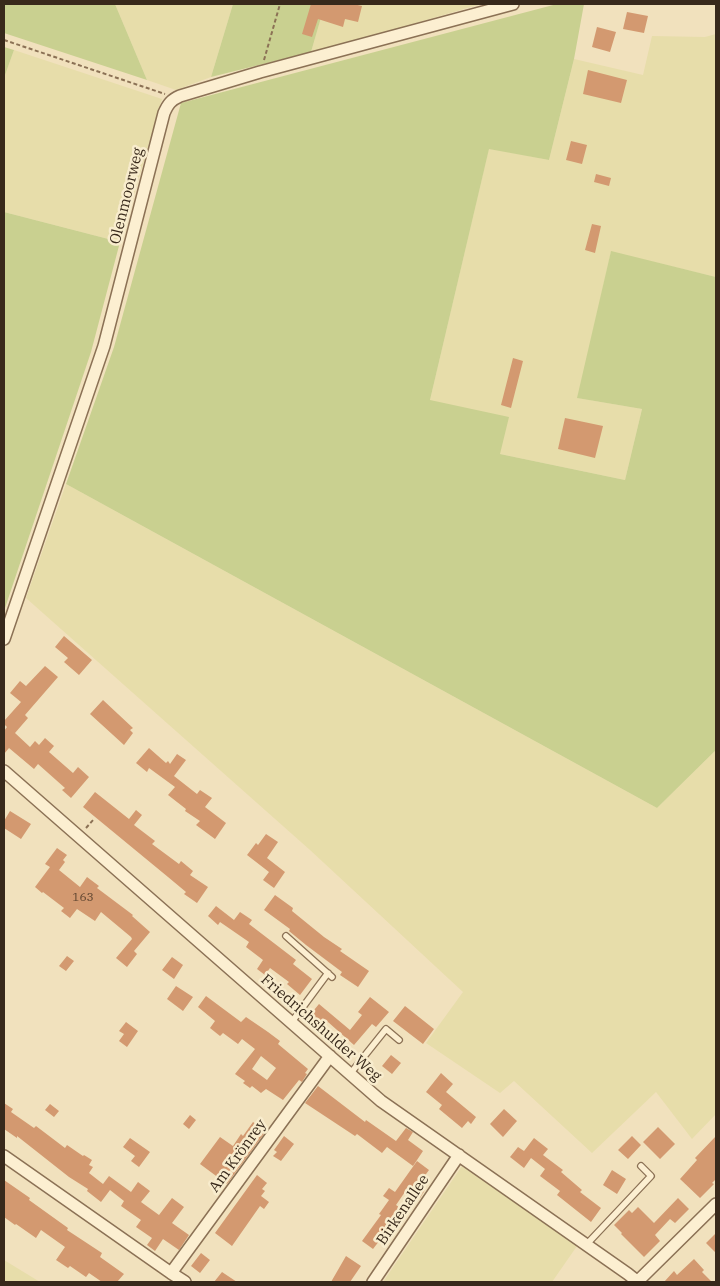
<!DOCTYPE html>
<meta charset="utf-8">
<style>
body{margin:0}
#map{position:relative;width:720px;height:1286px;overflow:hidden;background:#f1e1bd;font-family:"IBM Plex Serif",serif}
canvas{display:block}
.frame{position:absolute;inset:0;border:5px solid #38291b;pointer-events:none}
</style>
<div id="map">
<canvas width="720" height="1286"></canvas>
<div class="frame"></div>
</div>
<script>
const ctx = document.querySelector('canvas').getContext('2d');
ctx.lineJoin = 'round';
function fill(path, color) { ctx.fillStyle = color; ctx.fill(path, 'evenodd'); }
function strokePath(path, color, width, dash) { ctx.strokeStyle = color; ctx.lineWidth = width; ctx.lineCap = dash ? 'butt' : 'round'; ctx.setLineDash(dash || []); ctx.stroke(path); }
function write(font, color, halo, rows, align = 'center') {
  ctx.font = font + ' "IBM Plex Serif",serif'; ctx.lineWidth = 5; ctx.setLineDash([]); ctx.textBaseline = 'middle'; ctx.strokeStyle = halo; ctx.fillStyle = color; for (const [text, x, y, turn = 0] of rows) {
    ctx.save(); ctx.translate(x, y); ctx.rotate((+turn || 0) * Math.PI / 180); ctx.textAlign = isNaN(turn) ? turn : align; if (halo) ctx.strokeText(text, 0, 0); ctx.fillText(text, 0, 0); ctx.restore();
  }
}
const farmland = new Path2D(`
 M 115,4 L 233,4 L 211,77 L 176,90 L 147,80 Z
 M 325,4 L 481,4 L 389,31 L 311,52 Z
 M 716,34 L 716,277 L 611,252 L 578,398 L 642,409 L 625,480 L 500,454 L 430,400 L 489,148 L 549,160 L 574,59 L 643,75 L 652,36 L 705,37 Z
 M 14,50 L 162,99 L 120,242 L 4,212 L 4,78 Z
 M 66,484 L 657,808 L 716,750 L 716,1114 L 692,1139 L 656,1092 L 592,1153 L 514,1081 L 500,1093 L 426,1043 L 463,992 L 310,850 L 26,598 Z
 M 462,1166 L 577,1246 L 552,1282 L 383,1282 Z
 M 4,1260 L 40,1282 L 4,1282 Z`);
const green = new Path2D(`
 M 4,4 L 115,4 L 147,80 L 4,33 Z
 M 233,4 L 325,4 L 311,52 L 211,77 Z
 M 557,4 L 584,4 L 574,59 L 549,160 L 489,149 L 430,400 L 509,417 L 500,454 L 625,480 L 642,409 L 577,398 L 611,251 L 716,277 L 716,750 L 657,808 L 66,484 L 114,347 L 181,103 Z
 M 4,47 L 14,50 L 4,78 Z
 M 4,212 L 120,242 L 91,352 L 4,611 Z`);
const building = new Path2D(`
 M 311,4 L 353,4 L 362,6 L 358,22 L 345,19 L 343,27 L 318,19 L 312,37 L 302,34 Z
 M 627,12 L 648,16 L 644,33 L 623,29 Z
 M 597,27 L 616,32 L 610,52 L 592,47 Z
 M 588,70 L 627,80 L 621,103 L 583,94 Z
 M 571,141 L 587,145 L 582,164 L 566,160 Z
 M 596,174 L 611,178 L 609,186 L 594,182 Z
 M 592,224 L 601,226 L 595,253 L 585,250 Z
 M 513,358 L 523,361 L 511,408 L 501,405 Z
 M 565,418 L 603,426 L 595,458 L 558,449 Z
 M 64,636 L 92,660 L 79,675 L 64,662 L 68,658 L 55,647 Z
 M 45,666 L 58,677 L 25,715 L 28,718 L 15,733 L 30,747 L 35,741 L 39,745 L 45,738 L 54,746 L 49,752 L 73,773 L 78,767 L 89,777 L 71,798 L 62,790 L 65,788 L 38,764 L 34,769 L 9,748 L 4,754 L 4,731 L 7,727 L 4,724 L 4,721 L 21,702 L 10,693 L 20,681 L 26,686 Z
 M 103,700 L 133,728 L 130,730 L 133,733 L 124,745 L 90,714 Z
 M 149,748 L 166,763 L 168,761 L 170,764 L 177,754 L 186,760 L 174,776 L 197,794 L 200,790 L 212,798 L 205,807 L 226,823 L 215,839 L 196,825 L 200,821 L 185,811 L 186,809 L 168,795 L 175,787 L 149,768 L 147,772 L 136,763 Z
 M 95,792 L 129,819 L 136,810 L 142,815 L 134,825 L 155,841 L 152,844 L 179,864 L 181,861 L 193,871 L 190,875 L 208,887 L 197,903 L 184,894 L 186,892 L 168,877 L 83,807 Z
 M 10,811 L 31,824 L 21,839 L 4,828 L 4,821 Z
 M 266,834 L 278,842 L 267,858 L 285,872 L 274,888 L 263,880 L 269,872 L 247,855 L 256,843 L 258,845 Z
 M 57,848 L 67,855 L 63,860 L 65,862 L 59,870 L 80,887 L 87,877 L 99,886 L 97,888 L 133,915 L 132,916 L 150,932 L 134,951 L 137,954 L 127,967 L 116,958 L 132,939 L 131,937 L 101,912 L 95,921 L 77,909 L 70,918 L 61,911 L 64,908 L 43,892 L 42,893 L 35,887 L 50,867 L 45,864 Z
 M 275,895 L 293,908 L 292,911 L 324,937 L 342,949 L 340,951 L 369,971 L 358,987 L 340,975 L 342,972 L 306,945 L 289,931 L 290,929 L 264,910 Z
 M 216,906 L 234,920 L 240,912 L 252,920 L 249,924 L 296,960 L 293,964 L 312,979 L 300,995 L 287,984 L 289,982 L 270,968 L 265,975 L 257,969 L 263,960 L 246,947 L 249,942 L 220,922 L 218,925 L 208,916 Z
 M 67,956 L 74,961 L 66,971 L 59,966 Z
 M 172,957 L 183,965 L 174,979 L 162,970 Z
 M 176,986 L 193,997 L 183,1011 L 167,999 Z
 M 206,996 L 241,1022 L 246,1017 L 268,1032 L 280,1041 L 278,1044 L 308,1069 L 305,1073 L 307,1074 L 302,1082 L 299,1080 L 283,1100 L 266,1089 L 261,1093 L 252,1086 L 250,1088 L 243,1083 L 245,1081 L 235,1074 L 255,1049 L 242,1039 L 238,1044 L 223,1033 L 220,1036 L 210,1028 L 215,1021 L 198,1007 ZM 261,1056 L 276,1068 L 267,1080 L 252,1069 Z
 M 370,997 L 389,1012 L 376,1027 L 372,1024 L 354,1045 L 328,1022 L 324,1027 L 309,1016 L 319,1004 L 350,1030 L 362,1015 L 358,1012 Z
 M 405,1006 L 434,1029 L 423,1044 L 393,1021 Z
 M 126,1022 L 138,1031 L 127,1047 L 119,1041 L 124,1034 L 119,1031 Z
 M 391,1055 L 401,1063 L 392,1074 L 382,1066 Z
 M 441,1073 L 453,1084 L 446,1092 L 476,1117 L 471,1124 L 468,1121 L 462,1128 L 439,1109 L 442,1105 L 426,1092 Z
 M 318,1086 L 365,1122 L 366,1120 L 396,1141 L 406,1128 L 413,1132 L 408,1140 L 423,1151 L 413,1166 L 387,1147 L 382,1153 L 357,1134 L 355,1136 L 305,1103 Z
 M 4,1103 L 13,1109 L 11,1112 L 34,1128 L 36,1126 L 65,1148 L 67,1145 L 83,1156 L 84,1155 L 92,1160 L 89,1165 L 93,1167 L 89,1173 L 103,1184 L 109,1176 L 131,1192 L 138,1182 L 150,1191 L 141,1202 L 159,1215 L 172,1198 L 184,1207 L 172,1223 L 189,1235 L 179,1250 L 163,1239 L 155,1251 L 147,1245 L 152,1238 L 136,1227 L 141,1220 L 121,1206 L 124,1201 L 110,1190 L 101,1202 L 87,1191 L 88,1189 L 69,1177 L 17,1136 L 17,1138 L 4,1129 Z
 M 50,1104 L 59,1111 L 54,1117 L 45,1110 Z
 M 504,1109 L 517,1121 L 503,1137 L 490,1124 Z
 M 190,1115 L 196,1120 L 189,1129 L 183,1124 Z
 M 253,1122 L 266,1131 L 227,1184 L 200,1164 L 220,1137 L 233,1146 L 241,1134 L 243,1136 Z
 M 658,1127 L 675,1144 L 660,1159 L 643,1142 Z
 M 284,1136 L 294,1144 L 281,1161 L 273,1156 L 277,1152 L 274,1150 Z
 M 632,1136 L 641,1145 L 628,1159 L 618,1150 Z
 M 716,1136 L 716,1179 L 712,1183 L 714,1184 L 700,1198 L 680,1179 L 697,1160 L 695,1158 Z
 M 130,1138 L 150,1152 L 139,1167 L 131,1161 L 135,1156 L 123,1147 Z
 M 534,1138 L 548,1149 L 543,1155 L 563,1170 L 561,1172 L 582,1190 L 580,1192 L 601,1208 L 591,1222 L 557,1195 L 560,1191 L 540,1176 L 545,1169 L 531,1158 L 524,1168 L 510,1157 L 518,1147 L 524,1151 Z
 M 417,1161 L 429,1170 L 418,1185 L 425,1190 L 420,1198 L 407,1189 L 396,1205 L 403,1210 L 373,1249 L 362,1241 L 381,1215 L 379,1214 L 389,1200 L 383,1196 L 389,1188 L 395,1192 Z
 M 612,1170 L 626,1179 L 617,1194 L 603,1185 Z
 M 257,1175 L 267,1183 L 262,1189 L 265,1191 L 261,1196 L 269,1202 L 264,1209 L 260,1206 L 232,1246 L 215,1233 Z
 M 4,1180 L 30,1198 L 29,1200 L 68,1228 L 67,1230 L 102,1253 L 100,1257 L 124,1274 L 117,1282 L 102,1282 L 89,1273 L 86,1277 L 70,1266 L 68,1268 L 56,1260 L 65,1247 L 41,1230 L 36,1238 L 16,1224 L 15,1225 L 4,1217 Z
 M 678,1198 L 689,1209 L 675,1223 L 670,1219 L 655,1235 L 660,1241 L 644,1257 L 621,1234 L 622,1233 L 614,1225 L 629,1210 L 632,1213 L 638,1207 L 654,1223 Z
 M 716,1233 L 716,1253 L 706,1243 Z
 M 201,1253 L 210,1260 L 200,1273 L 191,1266 Z
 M 346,1256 L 361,1266 L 350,1282 L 331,1282 Z
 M 694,1259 L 704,1270 L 702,1272 L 712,1282 L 664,1282 L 674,1271 L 677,1275 Z
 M 222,1272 L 237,1282 L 214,1282 Z`);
const path = new Path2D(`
 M 4,40 L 165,94
 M 264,60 L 280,4
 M 86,828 L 94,819`);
const lane = new Path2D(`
 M 286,936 L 332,977
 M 291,1023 L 328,973
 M 350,1074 L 386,1029 L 399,1040
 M 586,1245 L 651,1176 L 641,1166`);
const street = new Path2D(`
 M 4,639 L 104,346 L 164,113 C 168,104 171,100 180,96 L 260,72 L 513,4
 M 4,771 L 381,1101 L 628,1274 L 638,1282
 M 4,1156 L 171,1273 L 330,1056
 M 171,1273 L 185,1282
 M 373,1282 L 459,1155
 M 637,1282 L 716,1204`);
const numberNames = [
 ["163",83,898]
];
const streetNames = [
 ["Olenmoorweg",127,196,-76],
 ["Friedrichshulder Weg",321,1028,41],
 ["Am Krönrey",238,1156,-54],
 ["Birkenallee",403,1210,-56]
];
fill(farmland, '#e7ddaa');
fill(green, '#c9d090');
fill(building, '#d39970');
strokePath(lane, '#8b7155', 8);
strokePath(street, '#8b7155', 14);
strokePath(path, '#8b7155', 2, [4, 2.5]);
strokePath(lane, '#fcefd1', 5.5);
strokePath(street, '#fcefd1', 11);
write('12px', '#5f4530', null, numberNames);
write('15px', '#38291b', '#f8eccd', streetNames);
</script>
